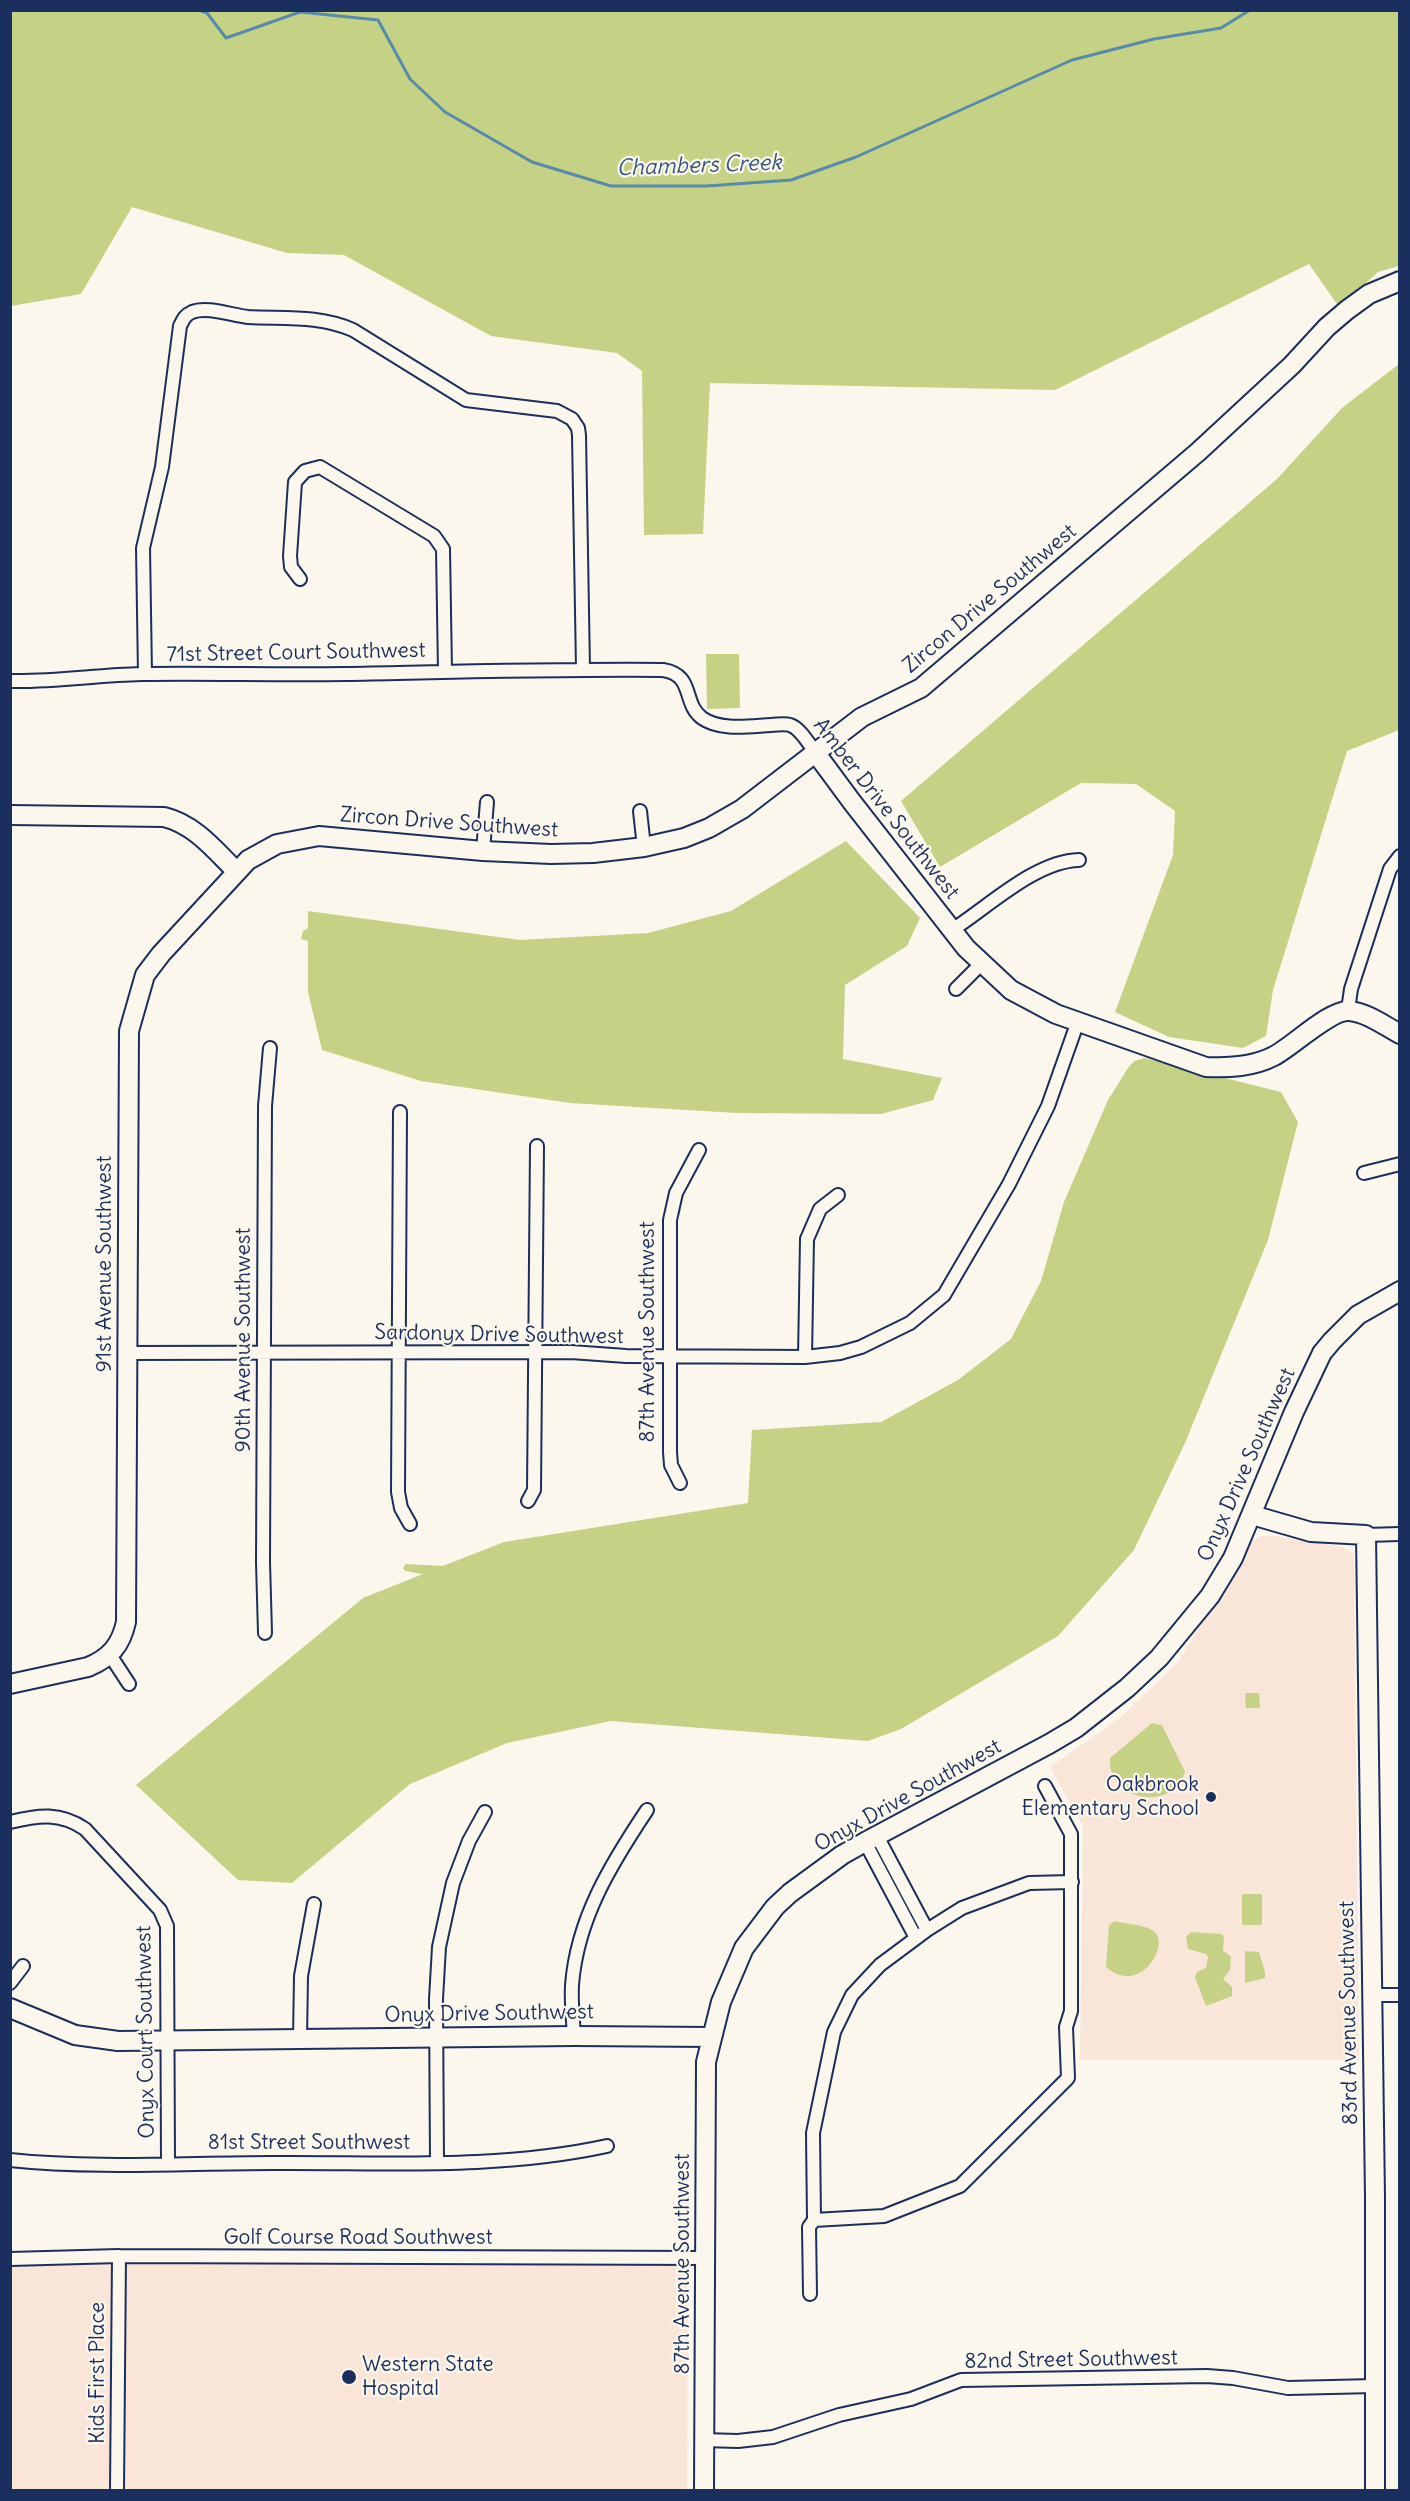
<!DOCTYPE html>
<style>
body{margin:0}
#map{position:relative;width:1410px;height:2501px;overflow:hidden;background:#fbf7ec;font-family:Delius,sans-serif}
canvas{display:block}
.frame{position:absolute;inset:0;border:12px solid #1b2f5e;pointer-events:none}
</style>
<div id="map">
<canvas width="1410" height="2501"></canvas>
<div class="frame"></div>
</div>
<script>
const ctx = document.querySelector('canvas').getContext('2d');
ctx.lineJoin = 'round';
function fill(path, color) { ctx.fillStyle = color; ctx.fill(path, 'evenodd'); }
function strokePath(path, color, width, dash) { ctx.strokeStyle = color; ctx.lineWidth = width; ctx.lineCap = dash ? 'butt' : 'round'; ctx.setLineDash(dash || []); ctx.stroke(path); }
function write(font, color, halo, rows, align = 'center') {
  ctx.font = font + ' Delius,sans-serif'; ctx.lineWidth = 4.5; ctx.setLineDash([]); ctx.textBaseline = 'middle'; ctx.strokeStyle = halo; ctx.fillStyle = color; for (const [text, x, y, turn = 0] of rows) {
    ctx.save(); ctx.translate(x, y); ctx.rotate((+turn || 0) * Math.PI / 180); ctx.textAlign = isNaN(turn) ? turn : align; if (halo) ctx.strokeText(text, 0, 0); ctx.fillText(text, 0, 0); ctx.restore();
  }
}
const built = new Path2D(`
 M 1262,1536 L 1274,1536 L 1343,1547 L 1354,1554 L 1359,2060 L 1080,2060 L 1083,1826 L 1050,1767 L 1120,1718 L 1178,1662 L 1253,1540 Z
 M 688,2262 L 687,2490 L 11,2490 L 10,2264 Z`);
const green = new Path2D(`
 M 11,11 L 1399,11 L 1399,266 L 1378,272 L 1339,307 L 1309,264 L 1055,390 L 710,383 L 703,534 L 644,535 L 642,371 L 617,353 L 491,336 L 344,255 L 287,253 L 132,207 L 81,294 L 11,306 Z
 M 1399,364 L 1399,730 L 1347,751 L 1273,990 L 1266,1036 L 1243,1048 L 1169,1037 L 1115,1012 L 1173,855 L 1175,811 L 1136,784 L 1081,783 L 940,867 L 901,801 L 1277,479 L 1342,408 Z
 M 706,654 L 739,654 L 740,708 L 707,709 Z
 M 846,841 L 920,918 L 907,946 L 845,985 L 843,1059 L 942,1078 L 933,1100 L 881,1114 L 737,1113 L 570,1103 L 421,1081 L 322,1050 L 308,992 L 308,941 L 301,939 L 303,931 L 308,928 L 308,911 L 520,940 L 648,933 L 731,911 Z
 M 1145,1058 L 1281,1092 L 1298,1122 L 1268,1240 L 1185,1443 L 1134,1550 L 1058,1636 L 901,1729 L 868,1741 L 611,1721 L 507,1743 L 410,1784 L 292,1883 L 238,1880 L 136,1785 L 363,1598 L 423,1574 L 405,1571 L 403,1568 L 406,1564 L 443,1566 L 504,1542 L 748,1503 L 752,1430 L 881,1422 L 958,1380 L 1011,1339 L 1041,1281 L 1064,1202 L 1108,1100 L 1128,1068 L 1134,1061 Z
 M 1245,1693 L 1259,1693 L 1260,1708 L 1246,1708 Z
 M 1152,1723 L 1162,1725 L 1185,1772 C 1173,1812 1107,1802 1110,1758 Z
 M 1242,1894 L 1262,1894 L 1262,1925 L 1242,1925 Z
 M 1114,1921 C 1125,1924 1142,1924 1152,1930 C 1173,1941 1141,1998 1106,1967 L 1109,1925 Z
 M 1191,1932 L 1221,1934 L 1224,1936 L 1223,1950 L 1231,1957 L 1230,1970 L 1223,1979 L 1232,1987 L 1232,1996 L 1206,2006 L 1195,1977 L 1197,1972 L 1206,1968 L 1208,1957 L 1206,1954 L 1188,1949 L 1186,1937 Z
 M 1245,1951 L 1259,1952 L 1265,1972 L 1265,1978 L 1245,1983 Z`);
const stream = new Path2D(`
 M 199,10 L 207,13 L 226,38 L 300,12 L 378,20 L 410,79 L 445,112 L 532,162 L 611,186 L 707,186 L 791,180 L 856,157 L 1072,60 L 1154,39 L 1221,28 L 1250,10`);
const street = new Path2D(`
 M 300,579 L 291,567 L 290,556 L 295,482 L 305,471 L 320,467 L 434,536 L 443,549 L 445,671
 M 145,674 L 143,548 L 162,467 L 180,326 C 183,320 185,315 192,312 C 207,306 231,315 248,317 C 284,319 319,315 353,330 L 466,400 L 557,411 L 572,419 L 578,428 L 579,435 L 583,669
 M 10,681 C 55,682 97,675 141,674 C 209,673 277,675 345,674 C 451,672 557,669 663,670 C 695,675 682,703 702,718 C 720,731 750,726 771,725 C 777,725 784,723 790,725 C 800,728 809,744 815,752
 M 640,811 L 644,847
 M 483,851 L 487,802
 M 952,930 C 987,908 1035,861 1079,860
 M 956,989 L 981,964
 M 1348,1010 L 1351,989 L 1390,869 L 1400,856
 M 400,1112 L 398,1492 L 401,1508 L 410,1524
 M 1364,1173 L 1400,1164
 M 127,1353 L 571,1352 L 626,1356 L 805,1357 L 840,1353 L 861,1347 L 910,1323 L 944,1295 L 1009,1184 L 1048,1106 L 1078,1021
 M 805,1357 L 807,1239 L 820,1209 L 838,1195
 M 680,1483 L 671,1465 L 670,1452 L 670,1220 L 676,1193 L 699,1150
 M 528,1501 L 534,1490 L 537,1146
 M 1366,1535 L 1400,1534
 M 265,1633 L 263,1562 L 265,1106 L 270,1048
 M 110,1655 L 129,1684
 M 10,1822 C 39,1815 60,1812 85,1829 L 160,1910 L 167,1926 L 168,2163
 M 877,1836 L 927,1930
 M 865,1842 L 916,1938
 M 10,1983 L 23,1966
 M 1371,1995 L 1400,1995
 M 574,2036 C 573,2019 571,2002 572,1985 C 577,1919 611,1864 647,1810
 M 300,2039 L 301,1976 L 314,1904
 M 10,2160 C 97,2169 184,2163 271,2163 C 383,2162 497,2170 607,2146
 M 437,2162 L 436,1999 L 439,1947 L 453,1883 L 469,1841 L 485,1812
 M 814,2220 L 884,2216 L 960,2186 L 1068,2078 L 1066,2027 L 1071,2011 L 1071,1834 L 1045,1786
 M 10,2259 L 119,2256 L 706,2258
 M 810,2294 L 809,2227 L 814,2220 L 813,2133 L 834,2032 L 852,1995 L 880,1965 L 927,1930 L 962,1908 L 1029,1883 L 1072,1882
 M 703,2440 L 738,2441 L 773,2437 L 839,2415 L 911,2399 L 961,2380 L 1207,2376 L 1233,2378 L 1288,2388 L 1375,2386
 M 117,2490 L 119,2256`);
const secondary = new Path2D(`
 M 815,752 L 852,802 L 966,948 L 1011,990 L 1056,1014 L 1206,1067 C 1229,1068 1253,1067 1274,1056 C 1293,1046 1331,1009 1349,1011 C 1366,1012 1385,1026 1400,1034
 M 10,815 L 164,817 C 194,824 215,850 236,871
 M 1252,1515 L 1311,1532 L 1366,1535 L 1375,2197 L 1375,2490
 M 10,1684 L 88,1667 C 110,1658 121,1645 126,1622 L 129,1031 L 145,975 L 161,954 L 248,860 L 277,844 L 319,836 L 483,851 L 551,854 L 593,853 L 644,847 L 684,838 L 709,828 L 742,809 L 862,717 L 921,688 L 1198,452 L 1292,365 L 1327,327 L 1347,310 L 1369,294 L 1400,281
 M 10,2008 L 75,2035 L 118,2041 L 574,2036 L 711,2037
 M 704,2490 L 706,2062 L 721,2002 L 744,1948 L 775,1907 L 790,1893 L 842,1855 L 865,1842 L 1049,1744 L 1076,1728 L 1127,1688 L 1159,1658 L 1210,1596 L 1233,1558 L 1294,1412 L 1322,1353 L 1332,1341 L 1358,1315 L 1400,1291`);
const markers = [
 [1211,1797,6,"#1b2f5e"],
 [349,2377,8,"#1b2f5e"]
];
const streetNames = [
 ["Zircon Drive Southwest",990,599,-40],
 ["71st Street Court Southwest",296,653,-1],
 ["Amber Drive Southwest",886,809,52],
 ["Zircon Drive Southwest",449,823,4],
 ["91st Avenue Southwest",105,1264,-90],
 ["87th Avenue Southwest",648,1332,-90],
 ["Sardonyx Drive Southwest",499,1335,1],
 ["90th Avenue Southwest",244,1340,-90],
 ["Onyx Drive Southwest",1247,1465,-66],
 ["Onyx Drive Southwest",908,1796,-29],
 ["83rd Avenue Southwest",1349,2013,-91],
 ["Onyx Drive Southwest",489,2014,-1],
 ["Onyx Court Southwest",146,2032,-91],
 ["81st Street Southwest",309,2143],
 ["Golf Course Road Southwest",358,2238],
 ["87th Avenue Southwest",683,2264,-90],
 ["82nd Street Southwest",1071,2360,-1],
 ["Kids First Place",98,2373,-90]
];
const poiNames = [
 ["Oakbrook",1199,1785],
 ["Elementary School",1199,1809],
 ["Western State",362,2365,"left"],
 ["Hospital",362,2389,"left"]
];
const waterNames = [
 ["Chambers Creek",699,166,-2]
];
fill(built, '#f9e6d9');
fill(green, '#c5d286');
strokePath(stream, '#588aac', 3);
strokePath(street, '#1b2f5e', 16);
strokePath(secondary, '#1b2f5e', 22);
strokePath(street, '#fbf7ec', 12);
strokePath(secondary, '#fbf7ec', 18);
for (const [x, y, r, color] of markers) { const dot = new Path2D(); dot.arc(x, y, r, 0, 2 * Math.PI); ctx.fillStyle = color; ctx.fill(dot); strokePath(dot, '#fbf7ec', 2); }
write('21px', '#1b2f5e', '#fbf7ec', streetNames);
write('21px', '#1b2f5e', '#fbf7ec', poiNames, 'right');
write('italic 22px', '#34557e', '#fbf7ec', waterNames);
</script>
